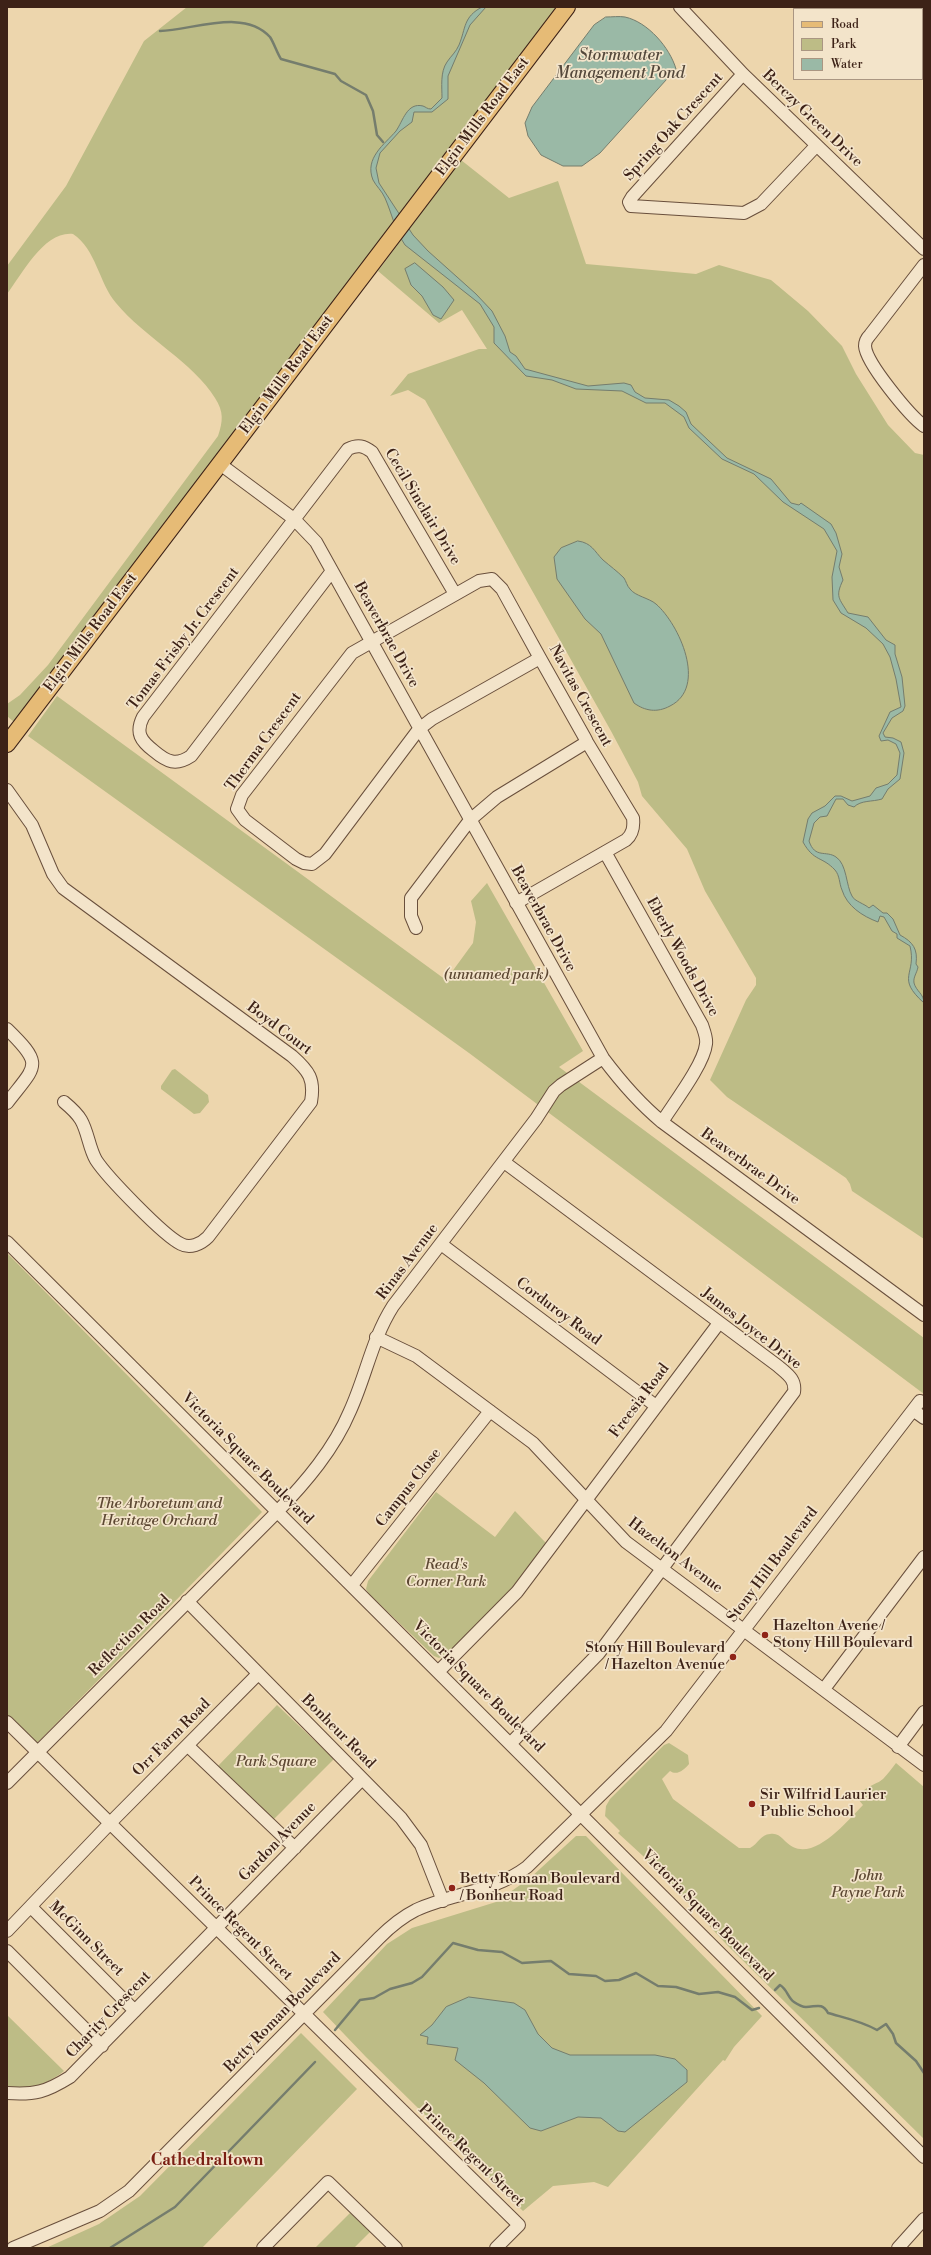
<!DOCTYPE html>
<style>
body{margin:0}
#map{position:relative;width:931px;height:2255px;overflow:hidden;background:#edd6ad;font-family:"Libre Bodoni",serif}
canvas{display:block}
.frame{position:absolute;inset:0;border:8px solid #3d2217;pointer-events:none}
.legend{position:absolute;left:793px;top:8px;width:130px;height:72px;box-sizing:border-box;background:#f3e4ca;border:1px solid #aa9682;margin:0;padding:5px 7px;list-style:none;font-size:12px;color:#3d2217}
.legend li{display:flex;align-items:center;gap:8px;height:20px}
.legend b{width:20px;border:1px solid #aa9682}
</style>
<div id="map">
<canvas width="931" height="2255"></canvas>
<div class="frame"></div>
<ul class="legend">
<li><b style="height:5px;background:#e6bb76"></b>Road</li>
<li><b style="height:11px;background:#bdbc86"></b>Park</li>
<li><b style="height:11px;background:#9ab9a6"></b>Water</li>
</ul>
</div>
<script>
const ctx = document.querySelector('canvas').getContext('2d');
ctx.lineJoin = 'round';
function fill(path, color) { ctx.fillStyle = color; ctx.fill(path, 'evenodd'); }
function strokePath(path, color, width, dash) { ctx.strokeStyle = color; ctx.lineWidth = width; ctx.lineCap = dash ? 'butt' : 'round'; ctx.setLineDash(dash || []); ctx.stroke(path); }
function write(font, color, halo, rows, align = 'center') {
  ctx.font = font + ' "Libre Bodoni",serif'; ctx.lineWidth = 3.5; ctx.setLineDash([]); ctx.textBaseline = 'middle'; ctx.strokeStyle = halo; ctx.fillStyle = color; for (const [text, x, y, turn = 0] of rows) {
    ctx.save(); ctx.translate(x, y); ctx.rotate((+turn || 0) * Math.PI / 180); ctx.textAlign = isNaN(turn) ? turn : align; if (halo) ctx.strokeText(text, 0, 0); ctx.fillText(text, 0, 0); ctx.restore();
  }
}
const green = new Path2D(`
 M 187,7 L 558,7 L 14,722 L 7,716 L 7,704 L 20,695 L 48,665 L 218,436 C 223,421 224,412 215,398 C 194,363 144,337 116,303 C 99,283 96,249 73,234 C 44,231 23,273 7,294 L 7,266 L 66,186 L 144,41 Z
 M 461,160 L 509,198 L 558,181 L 586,264 L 696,274 L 719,265 L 771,280 L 808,311 L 842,346 L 856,374 L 888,425 L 915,453 L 924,455 L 924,1239 L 852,1191 L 850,1184 L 846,1178 L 727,1097 L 710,1080 L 746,1000 L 756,985 L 756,978 L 705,891 L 687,849 L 642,796 L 638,782 L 611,731 L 425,400 L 408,390 L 390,396 L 408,374 L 479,349 L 487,349 L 462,310 L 439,323 L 378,271 Z
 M 57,696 L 446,980 L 473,943 L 476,922 L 471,901 L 487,883 L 583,1051 L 559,1067 L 924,1338 L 924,1394 L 469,1053 L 28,736 Z
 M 175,1069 L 208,1095 L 209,1102 L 200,1113 L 194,1114 L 161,1089 L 161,1086 L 172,1070 Z
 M 8,1254 L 262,1512 L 36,1744 L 7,1715 Z
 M 436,1492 L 495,1537 L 515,1511 L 546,1543 L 510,1591 L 448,1653 L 439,1658 L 434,1656 L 369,1594 L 366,1589 L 368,1581 Z
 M 277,1705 L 334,1759 L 273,1820 L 218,1766 Z
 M 669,1743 L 688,1755 L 689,1764 C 684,1770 677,1776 670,1771 L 662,1779 L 673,1799 L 739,1848 L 750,1848 C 758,1844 761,1834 770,1834 C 781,1832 784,1843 793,1847 C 817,1859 848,1820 863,1805 L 858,1799 C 860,1788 876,1785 883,1779 C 888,1774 892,1768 896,1763 L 924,1787 L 924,2139 L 727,1945 L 655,1867 L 618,1833 L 620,1831 L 605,1816 L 606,1806 L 610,1799 L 664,1745 Z
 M 576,1836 L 586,1836 L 762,2016 L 734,2047 L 725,2061 L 723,2060 L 608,2187 L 594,2182 L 553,2186 L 523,2211 L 366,2057 L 323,2012 L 387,1944 L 412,1928 L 496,1902 L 530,1878 Z
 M 7,2015 L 64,2071 C 49,2083 27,2093 7,2086 Z
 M 301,2033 L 357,2089 L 202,2248 L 46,2248 L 99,2224 L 140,2196 Z
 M 352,2211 L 372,2230 L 354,2248 L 315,2248 Z`);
const water = new Path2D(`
 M 482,7 L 486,7 L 470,25 L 448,76 L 448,99 L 432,112 L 414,112 L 412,122 L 400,131 L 380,153 L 376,168 L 379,183 L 413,235 L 428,251 L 476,294 L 492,311 L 505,336 L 510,352 L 516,356 L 525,369 L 588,386 L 624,383 L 631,385 L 635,392 L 645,398 L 669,400 L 679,406 L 686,412 L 691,424 L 727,458 L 771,479 L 791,503 L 799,505 L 801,503 L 831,524 L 836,533 L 842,554 L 839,567 L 843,580 C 835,597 839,598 848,613 L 868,617 L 886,640 L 895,645 L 895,654 L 902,677 L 905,706 L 903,711 L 892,718 L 883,733 L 885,737 L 893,738 L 901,742 L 904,753 L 900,779 L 888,789 L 882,799 C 872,802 861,800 854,807 L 848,805 L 843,799 L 836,799 L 827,816 L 820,817 L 814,823 L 809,841 C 815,859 826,850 836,857 C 847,864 846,886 852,896 C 854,901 865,904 869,908 L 873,905 L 883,913 L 887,913 L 893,919 L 900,935 C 913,942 918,949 916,964 L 918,967 C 917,973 913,977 914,983 C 916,991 924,994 924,1003 C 895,977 917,975 910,946 L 897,938 L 897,934 L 892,931 L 884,917 L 880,916 L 878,922 C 862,916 847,906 842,890 C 839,883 840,876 835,870 C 822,856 814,862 803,842 L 808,819 L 812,813 L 825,806 L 835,796 L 841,796 L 852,801 L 870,796 L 876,788 L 888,784 L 897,775 L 900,753 L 896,744 L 888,740 L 881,741 L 879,736 L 890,712 L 901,707 L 896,679 L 890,657 L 883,644 L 866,628 L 841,613 L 833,600 L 832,577 L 837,551 L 824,529 L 783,502 L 754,474 L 722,459 L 689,428 L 684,417 L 665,403 L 646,403 L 622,391 L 576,389 L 552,380 L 526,376 L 494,343 L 494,327 L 480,304 L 405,245 C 395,230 392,214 385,198 C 382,191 376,186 373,180 C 364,158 385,144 396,131 C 403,121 407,102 423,106 C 426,107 427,109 431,109 L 442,98 C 442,87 440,72 447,62 C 451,56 456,52 459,45 C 466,28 463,17 482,7 Z
 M 606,17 C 612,17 619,16 625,17 C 648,22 670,48 676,69 L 600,153 L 582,166 L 563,166 L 541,155 L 528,136 L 525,123 L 532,107 L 594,25 Z
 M 415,263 L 443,287 L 454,300 L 441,319 L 433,315 L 422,296 L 411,285 L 405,269 Z
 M 578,541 C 592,543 594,551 603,560 C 610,566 617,571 624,578 C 626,581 627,586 630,589 C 635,596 649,598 656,604 C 679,624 708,687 670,706 C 657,713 645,711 634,703 L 601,634 L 585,619 L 557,579 L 554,557 L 561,548 Z
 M 469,1997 L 514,2003 L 525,2010 L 538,2034 L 552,2048 L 570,2055 L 655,2055 L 675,2059 L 687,2070 L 687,2082 L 625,2132 L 618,2131 L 601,2118 L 578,2117 L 541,2131 L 530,2128 L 484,2083 L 455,2060 L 458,2048 L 427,2044 L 428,2037 L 420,2035 L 432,2025 L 446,2007 Z`);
const stream = new Path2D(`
 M 160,31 C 193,30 244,8 270,37 C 274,43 277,53 281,59 L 335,74 L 341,81 L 366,95 L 373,111 L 377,135 L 383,142
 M 775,1990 L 780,1985 C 787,1989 788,1998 794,2002 C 797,2004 802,2007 806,2007 C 816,2007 822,2002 828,2013 C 845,2018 861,2021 877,2030 L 886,2024 L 893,2034 L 896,2043 L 916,2061 L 924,2073
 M 335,2030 L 360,2000 L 374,1998 L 390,1989 L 412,1983 L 422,1977 L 453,1943 L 478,1950 L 502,1952 L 522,1963 L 551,1961 L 569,1974 L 596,1976 L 605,1981 L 619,1980 L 636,1973 L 658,1986 L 676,1987 L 699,1994 L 718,1992 L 735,1997 L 752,2010 L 759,2008
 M 110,2248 L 175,2207 L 315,2062`);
const minor = new Path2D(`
 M 680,7 L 743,74 L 924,249
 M 743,74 L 632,197 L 629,202 L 631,206 L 744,213 L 761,204 L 816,146
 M 924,265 L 870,335 C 867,338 865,342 865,346 C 866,363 910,416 924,426
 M 220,464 L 294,519 L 316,542 L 603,1058 C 621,1082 639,1103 662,1122 L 924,1315
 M 332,571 L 191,756 C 176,766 167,762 154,751 C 141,741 135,733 143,717 L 348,449 C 358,444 364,446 372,452 L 455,594
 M 7,790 L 32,825 L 53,874 L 63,888 L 292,1056 C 309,1071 315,1079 311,1102 L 208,1237 C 201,1244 190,1249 181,1244 C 164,1236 107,1177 96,1160 C 89,1148 88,1132 81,1120 C 77,1113 70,1107 64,1102
 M 605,852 L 702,1025 C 704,1031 707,1038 706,1044 C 704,1064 674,1103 662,1122
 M 516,903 L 626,840 C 633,834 634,827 633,818 L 587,742 L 585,738 L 540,658 L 535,649 L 502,589 L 492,579 L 479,581 L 352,653 L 242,795 L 237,809 L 245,820 L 296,859 L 304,863 L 312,864 L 325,854 L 419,729 L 432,719 L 540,658
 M 416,928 L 411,916 L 411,898 L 470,820 L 497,797 L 587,742
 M 7,1029 C 45,1066 36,1065 7,1103
 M 504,1162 L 778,1366 C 787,1374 796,1379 794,1392 L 599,1653 L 511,1743
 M 7,1242 L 924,2157
 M 441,1244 L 656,1406
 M 376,1337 L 416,1356 L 533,1443 L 626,1542 L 924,1765
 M 913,1410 L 924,1418
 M 352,1585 L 490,1411
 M 187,1601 L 401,1818 L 421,1845 L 443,1901
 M 439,1671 L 517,1592 L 719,1323
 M 824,1689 L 924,1557
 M 7,1722 L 519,2225 L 496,2248
 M 188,1746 L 295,1848
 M 898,1747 L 924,1712
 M 7,1783 L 277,1512 C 306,1482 334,1449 350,1411 C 366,1376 372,1339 393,1306 L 536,1119 L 554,1091 L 561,1085 L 603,1058
 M 31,1907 L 135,2011
 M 7,1931 L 116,1817 L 258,1674
 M 7,1951 L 102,2046
 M 7,2093 C 35,2095 46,2092 70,2077 L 362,1779
 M 13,2248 L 100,2211 L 129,2191 L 379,1938 C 390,1927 402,1917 416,1910 C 452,1893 494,1892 527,1867 L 666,1731 L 920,1401
 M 263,2248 L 328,2182 L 396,2248
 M 898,2248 L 924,2219`);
const major = new Path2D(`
 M 7,744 L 567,7`);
const markers = [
 [765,1635,4,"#8f2418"],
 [733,1657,4,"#8f2418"],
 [752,1804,4,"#8f2418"],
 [452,1888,4,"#8f2418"]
];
const streetNames = [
 ["Elgin Mills Road East",483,117,-53],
 ["Berczy Green Drive",812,119,44],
 ["Spring Oak Crescent",674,127,-48],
 ["Elgin Mills Road East",287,375,-53],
 ["Cecil Sinclair Drive",422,507,59],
 ["Elgin Mills Road East",91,633,-53],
 ["Beaverbrae Drive",386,635,61],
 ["Tomas Frisby Jr. Crescent",184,639,-53],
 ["Navitas Crescent",580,696,61],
 ["Therma Crescent",264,742,-54],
 ["Beaverbrae Drive",543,919,61],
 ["Eberly Woods Drive",682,957,61],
 ["Boyd Court",279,1029,37],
 ["Beaverbrae Drive",750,1167,36],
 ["Rinas Avenue",408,1262,-53],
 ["Corduroy Road",558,1312,37],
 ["James Joyce Drive",751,1329,38],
 ["Freesia Road",640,1401,-53],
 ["Victoria Square Boulevard",247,1459,45],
 ["Campus Close",409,1488,-52],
 ["Hazelton Avenue",675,1556,37],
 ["Stony Hill Boulevard",773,1565,-53],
 ["Reflection Road",130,1636,-45],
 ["Victoria Square Boulevard",478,1687,45],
 ["Bonheur Road",338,1732,45],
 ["Orr Farm Road",172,1738,-45],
 ["Gardon Avenue",278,1842,-46],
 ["Victoria Square Boulevard",707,1916,45],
 ["Prince Regent Street",240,1929,45],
 ["McGinn Street",86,1939,45],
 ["Betty Roman Boulevard",283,2013,-46],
 ["Charity Crescent",109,2015,-46],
 ["Prince Regent Street",471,2156,44]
];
const parkNames = [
 ["(unnamed park)",496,975],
 ["The Arboretum and",159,1504],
 ["Heritage Orchard",159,1521],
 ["Read's",446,1565],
 ["Corner Park",446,1582],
 ["Park Square",276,1762],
 ["John",868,1876],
 ["Payne Park",868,1893]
];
const poiNames = [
 ["Hazelton Avene /",773,1626],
 ["Stony Hill Boulevard",773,1643],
 ["Stony Hill Boulevard",725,1648,"right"],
 ["/ Hazelton Avenue",725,1665,"right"],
 ["Sir Wilfrid Laurier",760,1795],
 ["Public School",760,1812],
 ["Betty Roman Boulevard",460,1879],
 ["/ Bonheur Road",460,1896]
];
const waterNames = [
 ["Stormwater",620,56],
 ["Management Pond",620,74]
];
const neighbourhoodNames = [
 ["Cathedraltown",207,2161]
];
fill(green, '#bdbc86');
fill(water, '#9ab9a6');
strokePath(water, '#757d6d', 1);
strokePath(stream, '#757d6d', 2.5);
strokePath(minor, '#694f3c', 14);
strokePath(major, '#3d2217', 18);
strokePath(minor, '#f3e4ca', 12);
strokePath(major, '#e6bb76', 16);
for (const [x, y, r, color] of markers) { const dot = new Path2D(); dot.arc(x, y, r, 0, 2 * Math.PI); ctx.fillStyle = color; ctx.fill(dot); strokePath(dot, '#f3e4ca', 1.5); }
write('15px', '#3d2217', '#f3e4ca', streetNames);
write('italic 15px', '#5d4833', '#f3e4ca', parkNames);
write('15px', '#3d2217', '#f3e4ca', poiNames, 'left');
write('italic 16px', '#54483b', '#f3e4ca', waterNames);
write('bold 16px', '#7a1f14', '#f3e4ca', neighbourhoodNames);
</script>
